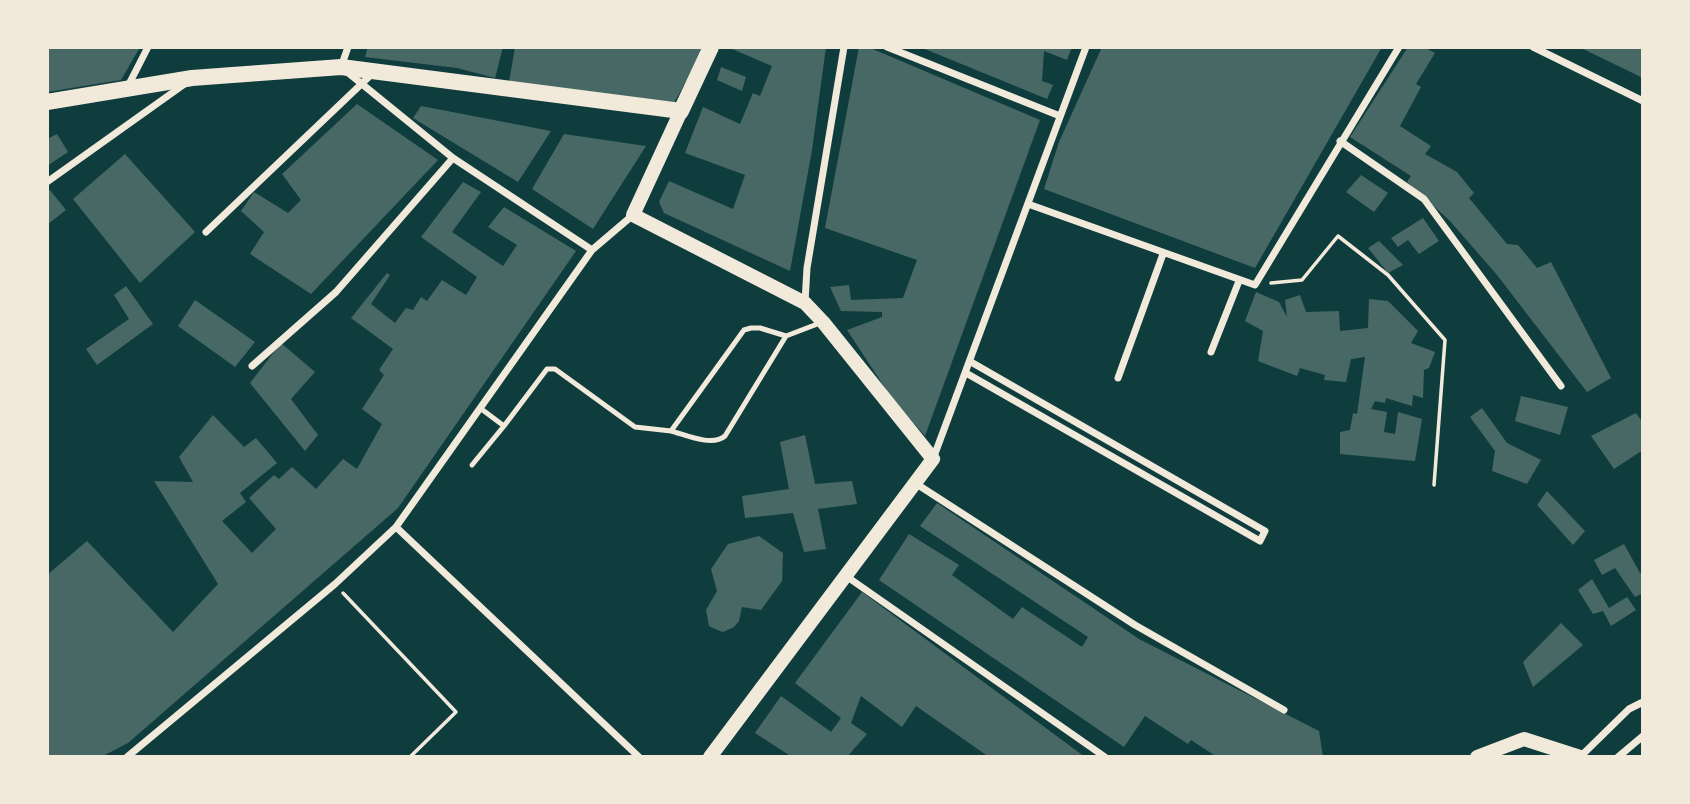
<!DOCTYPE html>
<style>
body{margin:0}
#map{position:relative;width:1690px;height:804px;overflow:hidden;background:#0f3d3e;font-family:Overpass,sans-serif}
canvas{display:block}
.frame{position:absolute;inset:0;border:49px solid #f1e9da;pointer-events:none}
</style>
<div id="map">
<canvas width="1690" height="804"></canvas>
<div class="frame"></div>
</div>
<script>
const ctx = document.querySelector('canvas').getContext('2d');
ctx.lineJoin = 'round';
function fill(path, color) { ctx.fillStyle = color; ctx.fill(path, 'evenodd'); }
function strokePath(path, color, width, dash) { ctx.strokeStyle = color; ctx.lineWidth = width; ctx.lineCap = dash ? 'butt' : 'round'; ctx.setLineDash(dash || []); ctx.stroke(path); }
const building = new Path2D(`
 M 47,47 L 140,47 L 121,80 L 47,92 Z
 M 368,47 L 503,47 L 495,78 L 457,68 L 365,57 Z
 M 515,47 L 705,47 L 674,103 L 509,82 Z
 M 733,47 L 826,47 L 812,150 L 790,271 L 664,213 L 659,202 L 669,181 L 733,209 L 745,175 L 685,153 L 703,107 L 740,124 L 753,93 L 760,96 L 772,66 L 732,49 Z
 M 859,47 L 868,47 L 1040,120 L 925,436 L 893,400 L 847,330 L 882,317 L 882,312 L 841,311 L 830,287 L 849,285 L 851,300 L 903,298 L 917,260 L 825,228 Z
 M 920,47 L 1072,47 L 1067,60 L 1044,51 L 1042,81 L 1053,85 L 1047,99 Z
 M 1102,47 L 1382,47 L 1255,268 L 1044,189 L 1059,142 Z
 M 1408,47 L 1424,47 L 1435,53 L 1416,84 L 1421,87 L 1400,126 L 1431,146 L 1425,154 L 1457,172 L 1474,193 L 1469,198 L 1507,244 L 1518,245 L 1537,268 L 1551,262 L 1611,378 L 1587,392 L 1497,275 L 1449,220 L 1407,182 L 1411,176 L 1350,137 Z
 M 1579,47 L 1643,47 L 1643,78 Z
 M 721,67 L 746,77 L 742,91 L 717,80 Z
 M 357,104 L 438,160 L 311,294 L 250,254 L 264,232 L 241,211 L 254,192 L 288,213 L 301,200 L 282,174 Z
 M 421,106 L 551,131 L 518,182 L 413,118 Z
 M 57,134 L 68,152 L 47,166 L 47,139 Z
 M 564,134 L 646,146 L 593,229 L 532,189 Z
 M 125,154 L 195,232 L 140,283 L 73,199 Z
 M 1361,175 L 1388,193 L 1374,212 L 1346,192 Z
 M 463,182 L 481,192 L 452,232 L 503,266 L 517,245 L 488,227 L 504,207 L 576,251 L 398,508 L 128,743 L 101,757 L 47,757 L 47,575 L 87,541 L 173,632 L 218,584 L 154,481 L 193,482 L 179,457 L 213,415 L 244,447 L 256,438 L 277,463 L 240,493 L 246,502 L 222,521 L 252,553 L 276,529 L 249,498 L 274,475 L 279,479 L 292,467 L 316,489 L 343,459 L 357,469 L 382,424 L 362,409 L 384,375 L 379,370 L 393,349 L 351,318 L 387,273 L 390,275 L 371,304 L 395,323 L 406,308 L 413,310 L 421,297 L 427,301 L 442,280 L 466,295 L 477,277 L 421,237 Z
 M 50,190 L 66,210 L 47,225 L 47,192 Z
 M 1423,218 L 1439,241 L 1419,254 L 1408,240 L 1398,247 L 1391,238 Z
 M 1379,241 L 1403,265 L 1388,273 L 1368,248 Z
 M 126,286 L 153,324 L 97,365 L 86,349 L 129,319 L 114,295 Z
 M 1256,292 L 1279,302 L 1287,317 L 1285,300 L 1300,295 L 1306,312 L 1339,311 L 1340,331 L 1368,328 L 1369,299 L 1388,301 L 1418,331 L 1411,343 L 1435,352 L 1429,368 L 1424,370 L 1423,398 L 1413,395 L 1412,406 L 1386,398 L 1385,403 L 1375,401 L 1371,409 L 1387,412 L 1384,432 L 1395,434 L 1398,412 L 1422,419 L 1415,461 L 1340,454 L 1340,432 L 1350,430 L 1353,413 L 1357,414 L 1365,357 L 1351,359 L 1346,382 L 1324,380 L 1325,375 L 1300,368 L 1297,376 L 1258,361 L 1263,331 L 1245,321 Z
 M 195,300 L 255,342 L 235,367 L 178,326 Z
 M 281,343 L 315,372 L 291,399 L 318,435 L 305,451 L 250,383 Z
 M 1521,396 L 1568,407 L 1560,435 L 1515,421 Z
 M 1482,408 L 1507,443 L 1541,460 L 1527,484 L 1492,471 L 1495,451 L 1470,417 Z
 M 1636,413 L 1643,423 L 1643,450 L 1614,469 L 1591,436 Z
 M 805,435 L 815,484 L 852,481 L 857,504 L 818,509 L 826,549 L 804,552 L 793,513 L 745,518 L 742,496 L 789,489 L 780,442 Z
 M 1547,491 L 1585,531 L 1573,545 L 1537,505 Z
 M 937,503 L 1139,639 L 1319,731 L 1323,757 L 1217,757 L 1191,740 L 1188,744 L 1145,716 L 1124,747 L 879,580 L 909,534 L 959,565 L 952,575 L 1013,619 L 1022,607 L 1082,647 L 1088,637 L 920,526 Z
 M 759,536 L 783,553 L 782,581 L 761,610 L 742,607 L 739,621 L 734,627 L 723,632 L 715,629 L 709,626 L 706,610 L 717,591 L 711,569 L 728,544 Z
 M 1624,544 L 1640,573 L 1643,572 L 1643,593 L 1635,597 L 1615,568 L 1602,575 L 1594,560 Z
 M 1592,579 L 1609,608 L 1627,597 L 1636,610 L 1611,626 L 1603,611 L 1593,614 L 1578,590 Z
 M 862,592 L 1085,757 L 989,757 L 916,706 L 902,727 L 861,696 L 851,723 L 867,734 L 847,757 L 792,757 L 755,733 L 781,696 L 831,732 L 841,718 L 795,683 Z
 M 1561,623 L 1583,645 L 1533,687 L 1523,662 Z`);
const path = new Path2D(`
 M 1271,283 L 1302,280 L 1338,236 L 1388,275 L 1445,340 L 1434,485
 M 343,593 L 456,712 L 410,757`);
const service = new Path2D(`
 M 751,328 L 760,328 L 786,336 L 725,436 C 712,447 686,435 671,431 L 744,330 Z
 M 786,336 L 820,323
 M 480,408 L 504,426 L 547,369 L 555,369 L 635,427 L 671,431
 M 472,465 L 504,426`);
const minor = new Path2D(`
 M 348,47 L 341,67 L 453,158 L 592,250
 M 887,47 L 1060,116
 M 1533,47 L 1643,101
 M 128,86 L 148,47
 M 1340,141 L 1424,199 L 1561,386
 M 47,182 L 186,83
 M 1028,204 L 1255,285 L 1399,47
 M 206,232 L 374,72
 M 805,302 L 807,268 L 844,47
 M 1211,352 L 1239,281
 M 252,366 L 336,292 L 453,158
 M 966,373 L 1260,541 L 1265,531 L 971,362
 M 1118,378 L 1163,254
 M 933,459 L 1086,47
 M 915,483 L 1135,625 L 1284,710
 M 396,527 L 639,757
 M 846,576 L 1105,757
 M 127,757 L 335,584 L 396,527 L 592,250 L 633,215
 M 1580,757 L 1629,709 L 1643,702
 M 1618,757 L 1643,736`);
const secondary = new Path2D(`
 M 681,111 L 633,215 L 805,303 L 823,322 L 933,459 L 710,757
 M 1477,757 L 1524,739 L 1580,757`);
const primary = new Path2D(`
 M 47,102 L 192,78 L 341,67 L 681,111 L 711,47`);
fill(building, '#486865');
strokePath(path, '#f1e9da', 3.5);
strokePath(service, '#f1e9da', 5);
strokePath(minor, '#f1e9da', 7);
strokePath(secondary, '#f1e9da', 14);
strokePath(primary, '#f1e9da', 16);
</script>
